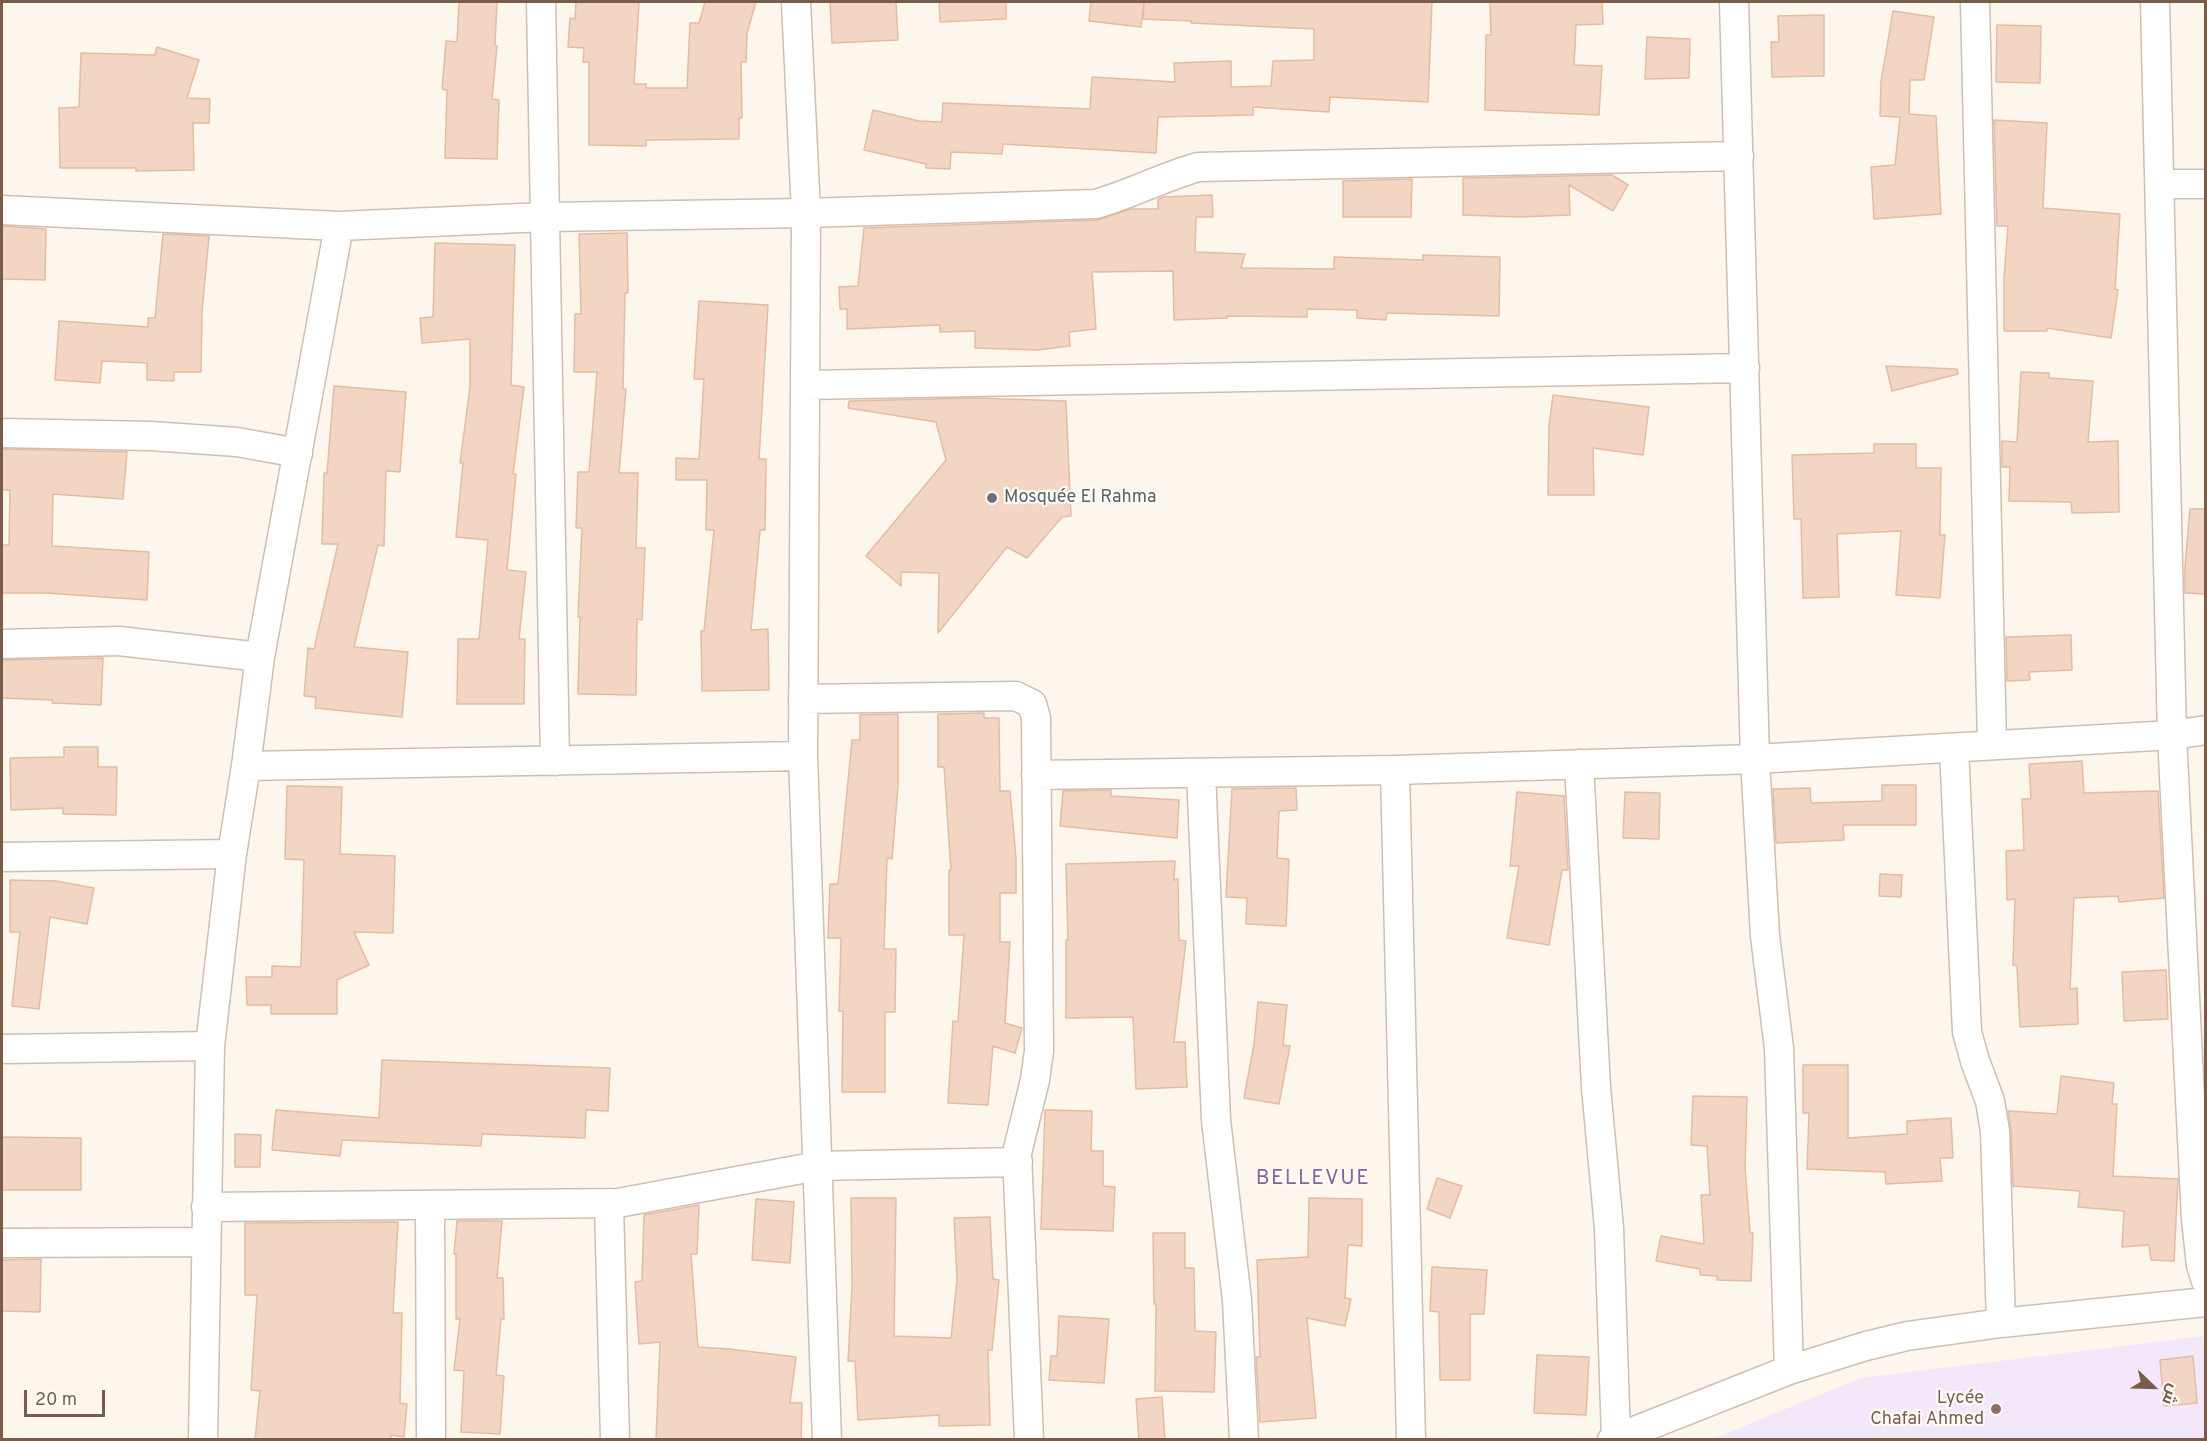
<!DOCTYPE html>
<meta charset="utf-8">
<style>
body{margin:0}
#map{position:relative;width:2207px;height:1441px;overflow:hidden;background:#fdf6ec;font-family:Overpass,Cairo,sans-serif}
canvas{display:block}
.frame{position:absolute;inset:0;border:3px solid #7a5c4d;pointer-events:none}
.north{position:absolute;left:2123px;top:1357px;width:60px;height:60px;-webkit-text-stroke:4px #fffaf3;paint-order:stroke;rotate:113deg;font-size:16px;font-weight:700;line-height:24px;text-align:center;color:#7a5c4d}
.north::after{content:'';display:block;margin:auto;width:21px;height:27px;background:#7a5c4d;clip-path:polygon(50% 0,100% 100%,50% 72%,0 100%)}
.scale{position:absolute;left:24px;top:1390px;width:81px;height:27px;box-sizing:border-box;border:3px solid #7a5c4d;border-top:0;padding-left:8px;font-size:18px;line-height:21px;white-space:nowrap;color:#7a5c4d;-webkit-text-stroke:4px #fffaf3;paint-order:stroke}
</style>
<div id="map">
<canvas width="2207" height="1441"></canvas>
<div class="frame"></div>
<div class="north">ش</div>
<div class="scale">20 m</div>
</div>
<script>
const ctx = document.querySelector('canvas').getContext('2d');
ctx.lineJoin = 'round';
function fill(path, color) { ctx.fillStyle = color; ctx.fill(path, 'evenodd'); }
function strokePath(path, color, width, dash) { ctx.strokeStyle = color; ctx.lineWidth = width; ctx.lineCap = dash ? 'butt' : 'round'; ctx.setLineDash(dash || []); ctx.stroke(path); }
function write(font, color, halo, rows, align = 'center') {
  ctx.font = font + ' Overpass,sans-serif'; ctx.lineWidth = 4.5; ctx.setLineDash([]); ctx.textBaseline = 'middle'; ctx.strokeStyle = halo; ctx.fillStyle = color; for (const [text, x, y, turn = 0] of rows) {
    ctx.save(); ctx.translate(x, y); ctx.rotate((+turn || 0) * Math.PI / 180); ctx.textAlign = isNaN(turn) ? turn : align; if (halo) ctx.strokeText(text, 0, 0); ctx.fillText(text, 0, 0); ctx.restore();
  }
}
const education = new Path2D(`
 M 2203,1336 L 2206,1365 L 2205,1439 L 1710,1440 L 1861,1378 Z`);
const building = new Path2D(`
 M 459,2 L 497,2 L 495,45 L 497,46 L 492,99 L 499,100 L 497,159 L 445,158 L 447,90 L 442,89 L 446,41 L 457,42 Z
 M 576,2 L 639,2 L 634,84 L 646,84 L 646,88 L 687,88 L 690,23 L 699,23 L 705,2 L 756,2 L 747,33 L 746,62 L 741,62 L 742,118 L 739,118 L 739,139 L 646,140 L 646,146 L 589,145 L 589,62 L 583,62 L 584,48 L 568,47 L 570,18 L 575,19 Z
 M 830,2 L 896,2 L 898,40 L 832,43 Z
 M 939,2 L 1006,2 L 1006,19 L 940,22 Z
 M 1091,2 L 1432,2 L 1428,102 L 1330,97 L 1329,112 L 1253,107 L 1253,115 L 1158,117 L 1156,153 L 1003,144 L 1002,154 L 951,152 L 950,169 L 926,168 L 926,164 L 864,150 L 873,110 L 919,121 L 942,122 L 943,103 L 1090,109 L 1092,77 L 1175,82 L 1174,63 L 1231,61 L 1231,87 L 1271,86 L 1273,61 L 1314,60 L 1314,29 L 1191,23 L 1191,21 L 1143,19 L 1144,3 L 1141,27 L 1089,21 Z
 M 1490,2 L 1602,2 L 1603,24 L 1576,25 L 1574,65 L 1602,66 L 1599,115 L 1485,110 L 1486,35 L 1491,35 Z
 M 1893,11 L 1934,17 L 1924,80 L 1910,80 L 1909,114 L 1936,116 L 1941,214 L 1874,219 L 1871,167 L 1895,165 L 1900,117 L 1880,116 L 1881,82 Z
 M 1824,15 L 1824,76 L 1772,77 L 1771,42 L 1779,42 L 1778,16 Z
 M 1997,25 L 2041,26 L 2040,83 L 1996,82 Z
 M 1647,37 L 1690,39 L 1689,78 L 1645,79 Z
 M 157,47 L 199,60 L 187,98 L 210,99 L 209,123 L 193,123 L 194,170 L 136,171 L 136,168 L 60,168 L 59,108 L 79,107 L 81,53 L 155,55 Z
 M 1994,120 L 2047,123 L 2043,208 L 2120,214 L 2115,289 L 2118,290 L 2111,338 L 2047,328 L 2047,331 L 2004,331 L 2004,279 L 2008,226 L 1997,226 Z
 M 1612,175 L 1628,185 L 1613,211 L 1569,185 L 1570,215 L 1518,217 L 1463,215 L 1463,178 Z
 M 1412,179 L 1411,217 L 1343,217 L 1343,181 Z
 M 1212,195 L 1213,217 L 1196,217 L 1195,252 L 1245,254 L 1241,268 L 1334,269 L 1334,257 L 1423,260 L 1423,255 L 1500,257 L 1499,316 L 1387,313 L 1386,320 L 1357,318 L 1357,310 L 1307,309 L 1307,317 L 1227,316 L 1227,318 L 1174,320 L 1173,271 L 1092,272 L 1096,329 L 1069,332 L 1070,346 L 1037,350 L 975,348 L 975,331 L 940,332 L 940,325 L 847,329 L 847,309 L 840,309 L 839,287 L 858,286 L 864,228 L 1097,220 L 1131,209 L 1158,209 L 1158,199 L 1164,197 Z
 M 2,226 L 46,229 L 45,280 L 2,279 Z
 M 627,233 L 628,293 L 625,293 L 623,389 L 626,389 L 619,473 L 638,473 L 636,548 L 645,548 L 642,620 L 637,619 L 636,695 L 578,694 L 580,617 L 578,617 L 582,528 L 576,528 L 578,472 L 589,472 L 597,372 L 574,372 L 575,314 L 581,314 L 579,234 Z
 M 163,234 L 209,236 L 202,312 L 201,372 L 174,372 L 174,381 L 147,380 L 147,363 L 102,361 L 100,383 L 55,380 L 59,321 L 148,327 L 148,318 L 155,318 Z
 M 435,243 L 515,245 L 511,385 L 524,387 L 513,474 L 516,474 L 507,570 L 526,572 L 519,639 L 525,639 L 524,704 L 457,704 L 458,639 L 479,639 L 488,540 L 456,537 L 463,463 L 460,463 L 470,387 L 470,339 L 422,343 L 420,318 L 433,317 Z
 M 699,301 L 768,305 L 759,459 L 766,459 L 765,530 L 760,530 L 751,630 L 768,629 L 769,690 L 702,691 L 701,631 L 704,631 L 714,530 L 706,530 L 707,480 L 676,480 L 676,458 L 699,459 L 704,379 L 694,379 Z
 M 1886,366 L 1957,369 L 1958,374 L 1892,391 Z
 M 2021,372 L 2049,373 L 2049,378 L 2093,381 L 2088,442 L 2118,441 L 2119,512 L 2072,513 L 2071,502 L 2009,501 L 2010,467 L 2002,467 L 2002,441 L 2017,442 Z
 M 334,386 L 406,392 L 400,472 L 386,471 L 384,546 L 378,545 L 354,647 L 408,652 L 402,717 L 315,708 L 316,697 L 304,696 L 308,648 L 314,649 L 338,544 L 322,544 L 324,473 L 327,473 Z
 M 1553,395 L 1649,407 L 1643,455 L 1593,448 L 1594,495 L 1548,495 L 1549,426 Z
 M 975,398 L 1066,401 L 1071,516 L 1062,517 L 1027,558 L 1007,547 L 938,633 L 939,573 L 901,572 L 901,586 L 866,556 L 946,460 L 936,422 L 848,408 L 849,401 Z
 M 1874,444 L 1916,444 L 1916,468 L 1941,468 L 1940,535 L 1945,535 L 1940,598 L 1896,595 L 1901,531 L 1837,534 L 1839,597 L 1803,598 L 1801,519 L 1794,519 L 1792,455 L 1874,453 Z
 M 2,449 L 127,452 L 123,499 L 53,494 L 52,546 L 149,552 L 147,600 L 46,593 L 2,593 L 2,545 L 9,545 L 10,490 L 2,490 Z
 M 2190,509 L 2205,509 L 2205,594 L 2185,593 L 2185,567 Z
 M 2071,635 L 2072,670 L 2029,672 L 2030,680 L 2007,681 L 2006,637 Z
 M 103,658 L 101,705 L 52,703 L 53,700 L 2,698 L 2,660 Z
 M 984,713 L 984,718 L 999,718 L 1000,791 L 1010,791 L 1016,858 L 1016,893 L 1000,893 L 1000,942 L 1010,942 L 1005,1023 L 1022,1028 L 1015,1053 L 993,1046 L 988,1105 L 948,1103 L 953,1021 L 958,1022 L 964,935 L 949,935 L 949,870 L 951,870 L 944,767 L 938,767 L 938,714 Z
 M 898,714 L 898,786 L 892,859 L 887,858 L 884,949 L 896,949 L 895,1012 L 885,1012 L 885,1092 L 842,1092 L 843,1011 L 839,1011 L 841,938 L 828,938 L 830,884 L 838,884 L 852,740 L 860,740 L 860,715 Z
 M 64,747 L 98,747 L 98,767 L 117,767 L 116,815 L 63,814 L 63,808 L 11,810 L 10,758 L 64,757 Z
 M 2082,761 L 2084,793 L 2158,791 L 2164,898 L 2119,902 L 2118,896 L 2074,898 L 2070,989 L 2077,988 L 2078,1024 L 2020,1027 L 2017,966 L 2013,965 L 2015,899 L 2007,900 L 2006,851 L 2024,850 L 2022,799 L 2031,799 L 2029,764 Z
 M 1882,785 L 1916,785 L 1916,825 L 1843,825 L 1844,840 L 1776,843 L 1773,789 L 1810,788 L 1811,803 L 1882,801 Z
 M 287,786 L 342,787 L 340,854 L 395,856 L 393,933 L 354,932 L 369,965 L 337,980 L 337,1014 L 271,1014 L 271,1005 L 247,1005 L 246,977 L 272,977 L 272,966 L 301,967 L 304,860 L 285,859 Z
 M 1296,788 L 1297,810 L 1279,811 L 1277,858 L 1289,859 L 1286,926 L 1246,924 L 1247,898 L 1226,897 L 1232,789 Z
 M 1111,790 L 1111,796 L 1179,800 L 1177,838 L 1060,826 L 1063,791 Z
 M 1517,792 L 1564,796 L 1568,870 L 1562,870 L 1549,945 L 1507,938 L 1519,866 L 1510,866 Z
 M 1625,792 L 1660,793 L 1659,839 L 1623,838 Z
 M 1175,861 L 1174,880 L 1178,879 L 1179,940 L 1186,941 L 1174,1042 L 1185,1042 L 1187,1087 L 1136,1089 L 1133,1017 L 1066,1018 L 1066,940 L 1068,940 L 1066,864 Z
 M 1880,874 L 1902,875 L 1901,897 L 1879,896 Z
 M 10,880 L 56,881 L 94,888 L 87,924 L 50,917 L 39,1009 L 12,1006 L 20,932 L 10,932 Z
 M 2166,970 L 2168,1019 L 2124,1021 L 2122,972 Z
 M 1258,1002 L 1287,1005 L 1283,1045 L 1290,1046 L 1279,1104 L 1244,1098 L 1254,1044 Z
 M 382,1060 L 610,1068 L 608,1111 L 586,1110 L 585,1138 L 482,1134 L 481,1146 L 342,1140 L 340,1156 L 272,1150 L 276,1110 L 379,1118 Z
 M 1803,1065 L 1848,1065 L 1848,1138 L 1907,1134 L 1907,1121 L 1951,1118 L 1953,1158 L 1940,1158 L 1942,1181 L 1886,1184 L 1885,1172 L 1807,1169 L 1809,1113 L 1803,1113 Z
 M 2061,1076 L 2114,1083 L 2112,1104 L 2117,1104 L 2113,1176 L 2178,1179 L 2174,1261 L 2151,1260 L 2149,1245 L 2122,1247 L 2124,1211 L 2078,1207 L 2080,1191 L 2013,1186 L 2011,1130 L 2008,1111 L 2057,1114 Z
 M 1693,1096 L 1747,1097 L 1745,1167 L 1750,1233 L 1753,1233 L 1751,1281 L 1717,1280 L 1717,1276 L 1700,1275 L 1700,1269 L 1656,1261 L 1661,1236 L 1704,1244 L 1701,1195 L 1710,1195 L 1707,1146 L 1691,1145 Z
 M 1045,1110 L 1092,1111 L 1091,1151 L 1103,1151 L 1103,1186 L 1115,1187 L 1113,1231 L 1041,1229 Z
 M 235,1134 L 261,1135 L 260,1167 L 235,1167 Z
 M 2,1137 L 81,1138 L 81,1190 L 2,1190 Z
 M 1437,1178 L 1462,1186 L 1450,1218 L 1427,1209 Z
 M 851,1198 L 896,1198 L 894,1336 L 951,1338 L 957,1280 L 954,1218 L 990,1217 L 993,1279 L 999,1280 L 992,1350 L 988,1350 L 990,1425 L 939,1426 L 939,1415 L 858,1420 L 855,1361 L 848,1361 L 852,1287 Z
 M 1309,1198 L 1362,1199 L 1362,1246 L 1348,1245 L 1345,1298 L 1351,1299 L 1345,1326 L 1307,1318 L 1316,1418 L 1260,1422 L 1256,1357 L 1260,1357 L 1257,1260 L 1308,1257 Z
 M 756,1199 L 794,1202 L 790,1263 L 752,1260 Z
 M 699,1205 L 697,1254 L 691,1254 L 698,1347 L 729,1349 L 796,1357 L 790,1403 L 802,1403 L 801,1440 L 656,1440 L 660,1342 L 639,1344 L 635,1282 L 642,1281 L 644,1215 Z
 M 457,1221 L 502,1221 L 497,1278 L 503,1278 L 504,1319 L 501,1319 L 496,1375 L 504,1376 L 500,1434 L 461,1432 L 464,1371 L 454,1370 L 460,1319 L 456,1319 L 456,1254 L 454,1254 Z
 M 398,1222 L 393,1313 L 402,1313 L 400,1403 L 407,1404 L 404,1437 L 391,1435 L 391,1440 L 255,1440 L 260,1391 L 251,1390 L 257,1295 L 245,1295 L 245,1223 Z
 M 1153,1233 L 1185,1233 L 1185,1268 L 1194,1268 L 1195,1331 L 1216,1332 L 1214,1392 L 1155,1391 L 1156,1304 L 1154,1304 Z
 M 2,1260 L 41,1259 L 40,1312 L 2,1311 Z
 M 1432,1267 L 1487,1270 L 1484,1314 L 1470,1314 L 1470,1380 L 1440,1380 L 1439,1312 L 1430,1311 Z
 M 1059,1316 L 1109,1319 L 1104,1383 L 1049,1380 L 1051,1356 L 1057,1356 Z
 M 1537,1355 L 1589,1357 L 1586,1415 L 1534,1413 Z
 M 2193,1356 L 2197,1403 L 2164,1406 L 2160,1360 Z
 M 1162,1397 L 1165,1440 L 1139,1440 L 1136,1399 Z`);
const minor = new Path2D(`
 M 541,2 L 555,761
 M 796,2 L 806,213 L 803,756 L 827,1440
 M 1734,2 L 1755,759 L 1765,936 L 1779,1048 L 1789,1370
 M 1975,2 L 1992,745
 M 2155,2 L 2172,735 L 2196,1219 L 2201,1265 L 2206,1281
 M 2160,184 L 2206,184
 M 2,210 L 339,226 L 545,217 L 806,213 L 1096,204 C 1131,194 1163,177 1198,167 L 1739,156
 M 805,385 L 1745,368
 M 2,433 L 151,436 L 237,442 L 298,453
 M 2,644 L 119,641 L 260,657
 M 803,699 L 1016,696 L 1032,704 L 1036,718 L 1039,1051 L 1035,1080 L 1017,1153 L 1029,1440
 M 1954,748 L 1967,1032 L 1975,1061 L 1990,1101 L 1995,1131 L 2001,1323
 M 1579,764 L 1596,1087 L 1609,1228 L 1616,1438
 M 246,766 L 803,756
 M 1395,770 L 1411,1440
 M 1201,773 L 1216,1120 L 1237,1300 L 1244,1440
 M 1036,775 L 1395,770 L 1755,759 L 2172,735 L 2206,730
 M 2,857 L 232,854
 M 2,1049 L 210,1046
 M 609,1203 L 615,1440
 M 430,1205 L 431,1440
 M 206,1207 L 618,1203 L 818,1166 L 1018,1162
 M 2,1243 L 206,1242
 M 203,1440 L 210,1046 L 232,854 L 246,766 L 260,657 L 339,226
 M 1612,1440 L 1789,1370 L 1866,1346 L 1907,1336 L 2001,1323 L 2206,1302`);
const markers = [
 [992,498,6,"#6b7280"],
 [1996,1409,6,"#8d6e63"]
];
const worshipNames = [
 ["Mosquée El Rahma",1004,498]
];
const educationNames = [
 ["Lycée",1984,1399],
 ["Chafai Ahmed",1984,1420]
];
const quarterNames = [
 ["BELLEVUE",1313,1180]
];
fill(education, '#f3e8fa');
fill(building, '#f3d5c3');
strokePath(building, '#e6bba3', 1.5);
strokePath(minor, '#d1beb0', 31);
strokePath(minor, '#fff', 28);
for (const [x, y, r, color] of markers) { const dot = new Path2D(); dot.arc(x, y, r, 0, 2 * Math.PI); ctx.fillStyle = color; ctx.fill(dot); strokePath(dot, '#fffaf3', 2); }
write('18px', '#5b616d', '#fffaf3', worshipNames, 'left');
write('18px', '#785e54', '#fffaf3', educationNames, 'right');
ctx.letterSpacing = '1.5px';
write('21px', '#846695', '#fffaf3', quarterNames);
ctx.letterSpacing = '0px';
</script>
